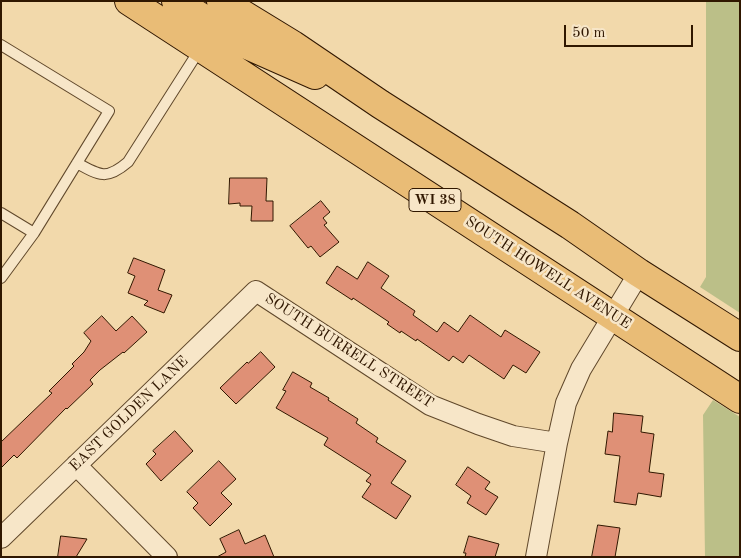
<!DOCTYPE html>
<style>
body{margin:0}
#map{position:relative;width:741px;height:558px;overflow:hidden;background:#f2d9ab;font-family:"Old Standard TT",serif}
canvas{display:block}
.frame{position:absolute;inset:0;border:2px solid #301700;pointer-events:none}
.scale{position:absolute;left:564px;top:25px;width:129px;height:22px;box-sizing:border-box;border:2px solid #301700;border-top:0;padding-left:6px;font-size:15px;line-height:18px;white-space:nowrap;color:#301700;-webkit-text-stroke:4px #f7e6c8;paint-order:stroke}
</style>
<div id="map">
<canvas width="741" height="558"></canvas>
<div class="frame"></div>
<div class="scale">50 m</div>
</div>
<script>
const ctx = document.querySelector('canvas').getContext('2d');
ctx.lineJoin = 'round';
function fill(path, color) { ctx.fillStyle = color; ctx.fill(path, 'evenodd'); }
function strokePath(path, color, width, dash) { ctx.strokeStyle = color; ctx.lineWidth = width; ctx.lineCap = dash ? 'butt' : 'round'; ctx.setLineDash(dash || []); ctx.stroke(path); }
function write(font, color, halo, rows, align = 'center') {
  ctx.font = font + ' "Old Standard TT",serif'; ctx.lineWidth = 5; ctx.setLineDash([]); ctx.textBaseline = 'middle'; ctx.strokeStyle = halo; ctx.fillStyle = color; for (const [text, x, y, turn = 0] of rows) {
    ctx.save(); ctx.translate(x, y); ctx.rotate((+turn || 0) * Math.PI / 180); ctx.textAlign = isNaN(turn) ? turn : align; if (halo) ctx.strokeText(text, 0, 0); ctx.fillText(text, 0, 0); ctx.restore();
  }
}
const green = new Path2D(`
 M 706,1 L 740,1 L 740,313 L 700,287 L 706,277 Z
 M 713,400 L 740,417 L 740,557 L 705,557 L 703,415 Z`);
const building = new Path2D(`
 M 230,178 L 267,178 L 266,201 L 273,201 L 273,221 L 251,221 L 252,206 L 240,206 L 240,203 L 229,204 Z
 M 321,201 L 330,212 L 323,218 L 327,223 L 324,225 L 339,242 L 320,257 L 311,246 L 308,248 L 290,226 Z
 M 134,258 L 165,270 L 158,290 L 172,295 L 164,313 L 144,305 L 148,301 L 128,293 L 135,276 L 128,273 Z
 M 368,262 L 389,276 L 381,288 L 415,311 L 413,315 L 437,332 L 444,322 L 458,332 L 470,315 L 501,337 L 505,330 L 540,352 L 526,373 L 513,365 L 504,379 L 469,355 L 463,363 L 453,356 L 449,361 L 417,339 L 416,341 L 401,331 L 400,333 L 387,324 L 389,322 L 353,298 L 352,300 L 326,283 L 337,266 L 357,279 Z
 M 102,316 L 116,331 L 132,316 L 147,332 L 124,353 L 123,352 L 100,370 L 90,380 L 93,384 L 67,409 L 66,408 L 17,458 L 14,455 L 1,468 L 1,442 L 52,393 L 49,391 L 74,366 L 72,364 L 84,352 L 91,341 L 84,333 Z
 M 261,352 L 275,367 L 236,404 L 220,388 L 247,362 L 248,363 Z
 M 293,372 L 312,383 L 310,387 L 329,398 L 328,400 L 358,419 L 356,423 L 378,438 L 376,442 L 406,461 L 391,483 L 411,496 L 396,519 L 362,497 L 371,484 L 366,481 L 371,475 L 324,445 L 328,438 L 276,408 L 286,391 L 283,390 Z
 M 614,413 L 643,416 L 641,432 L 654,434 L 649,472 L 664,474 L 661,497 L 638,493 L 636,505 L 614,502 L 620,456 L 605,454 L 608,431 L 612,432 Z
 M 175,431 L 193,451 L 161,481 L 146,464 L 156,454 L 153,451 Z
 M 219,461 L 236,479 L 221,493 L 232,504 L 210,526 L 193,508 L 198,503 L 187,492 Z
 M 468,467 L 490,482 L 485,489 L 498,497 L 486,515 L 467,503 L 471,496 L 456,485 Z
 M 598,525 L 620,528 L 615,557 L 592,557 Z
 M 239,530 L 245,544 L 265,535 L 274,557 L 217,557 L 226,552 L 220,539 Z
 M 61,536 L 87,539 L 76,557 L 58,557 Z
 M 469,536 L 499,544 L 495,557 L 465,557 L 466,553 L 464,553 Z`);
const lane = new Path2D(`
 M 1,45 L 109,111 L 34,233 L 1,278
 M 77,163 C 100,176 107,180 128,162 L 200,49
 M 1,213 L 34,233`);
const street = new Path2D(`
 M 76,465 L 167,557
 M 1,538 L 256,291 L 430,405 L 478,424 L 513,436 L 557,443
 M 536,557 L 557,443 L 566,403 L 581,369 L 639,273`);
const primary = new Path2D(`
 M 129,1 L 740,399
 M 176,1 L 238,41 L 315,75
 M 221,1 L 293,45 L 380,104 L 570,225 L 639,273 L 740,337`);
const shields = [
 [435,200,52]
];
const shieldNames = [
 ["WI 38",435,200]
];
const streetNames = [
 ["SOUTH HOWELL AVENUE",548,273,33],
 ["SOUTH BURRELL STREET",349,351,33],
 ["EAST GOLDEN LANE",129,414,-44]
];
fill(green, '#bbbf88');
fill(building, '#df9076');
strokePath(building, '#301700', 1);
strokePath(lane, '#60482b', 12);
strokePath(street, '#60482b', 22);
strokePath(primary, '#301700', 30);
strokePath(lane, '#f7e6c8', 10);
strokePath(street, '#f7e6c8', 20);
strokePath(primary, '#e9bc76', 28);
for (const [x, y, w] of shields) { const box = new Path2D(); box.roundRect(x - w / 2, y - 11.5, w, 23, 4); ctx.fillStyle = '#f7e6c8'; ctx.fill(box); strokePath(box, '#301700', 1); }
write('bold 14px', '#301700', null, shieldNames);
write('15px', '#301700', '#f7e6c8', streetNames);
</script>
